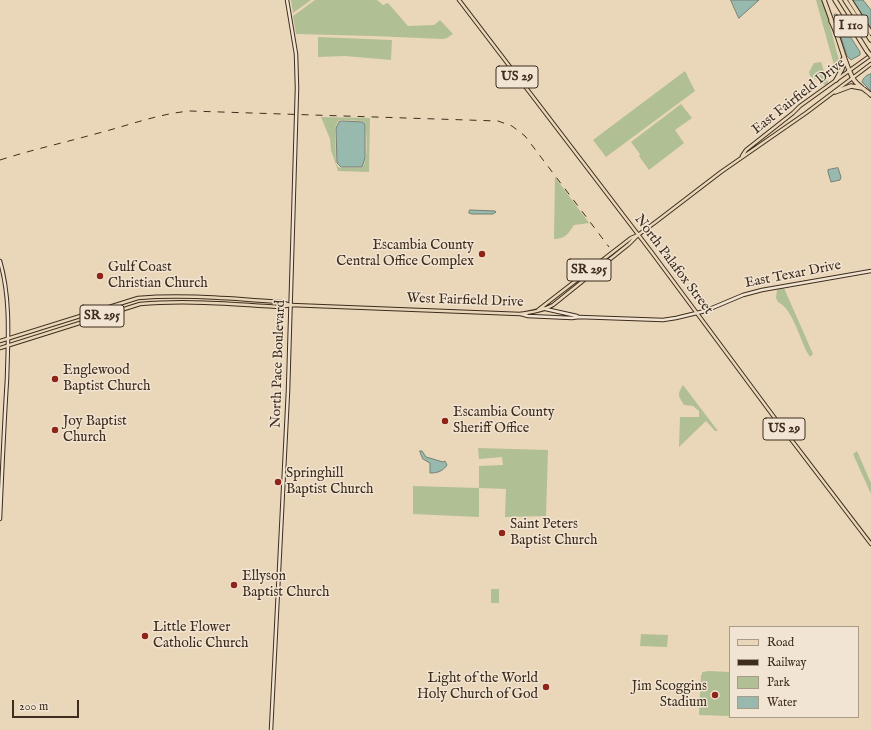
<!DOCTYPE html>
<style>
body{margin:0}
#map{position:relative;width:871px;height:730px;overflow:hidden;background:#ead6b9;font-family:"IM FELL English",serif}
canvas{display:block}
.legend{position:absolute;left:729px;top:626px;width:130px;height:92px;box-sizing:border-box;background:#f1e4d2;border:1px solid #a99b8a;margin:0;padding:5px 7px;list-style:none;font-size:12px;color:#3e2d1d}
.legend li{display:flex;align-items:center;gap:8px;height:20px}
.legend b{width:20px;border:1px solid #a99b8a}
.scale{position:absolute;left:12px;top:700px;width:67px;height:18px;box-sizing:border-box;border:2px solid #3e2d1d;border-top:0;padding-left:5px;font-size:12px;line-height:14px;white-space:nowrap;color:#3e2d1d;-webkit-text-stroke:3px #f1e4d2;paint-order:stroke}
</style>
<div id="map">
<canvas width="871" height="730"></canvas>
<ul class="legend">
<li><b style="height:5px;background:#ead6b9"></b>Road</li>
<li><b style="height:5px;background:#3e2d1d"></b>Railway</li>
<li><b style="height:11px;background:#b1bf94"></b>Park</li>
<li><b style="height:11px;background:#98b9ae"></b>Water</li>
</ul>
<div class="scale">200 m</div>
</div>
<script>
const ctx = document.querySelector('canvas').getContext('2d');
ctx.lineJoin = 'round';
function fill(path, color) { ctx.fillStyle = color; ctx.fill(path, 'evenodd'); }
function strokePath(path, color, width, dash) { ctx.strokeStyle = color; ctx.lineWidth = width; ctx.lineCap = dash ? 'butt' : 'round'; ctx.setLineDash(dash || []); ctx.stroke(path); }
function write(font, color, halo, rows, align = 'center') {
  ctx.font = font + ' "IM FELL English",serif'; ctx.lineWidth = 3; ctx.setLineDash([]); ctx.textBaseline = 'middle'; ctx.strokeStyle = halo; ctx.fillStyle = color; for (const [text, x, y, turn = 0] of rows) {
    ctx.save(); ctx.translate(x, y); ctx.rotate((+turn || 0) * Math.PI / 180); ctx.textAlign = isNaN(turn) ? turn : align; if (halo) ctx.strokeText(text, 0, 0); ctx.fillText(text, 0, 0); ctx.restore();
  }
}
const green = new Path2D(`
 M 291,0 L 311,0 L 293,13 Z
 M 315,0 L 377,0 L 383,5 L 388,3 L 408,26 L 434,25 L 440,20 L 453,34 L 447,38 L 443,39 L 372,36 L 296,34 L 293,16 Z
 M 816,0 L 821,0 L 826,11 L 841,68 L 837,76 Z
 M 318,37 L 392,40 L 391,60 L 345,56 L 318,57 Z
 M 821,62 L 828,83 L 825,85 L 810,76 L 809,72 L 814,63 Z
 M 685,71 L 695,91 L 606,157 L 593,140 Z
 M 681,104 L 692,118 L 675,130 L 684,143 L 649,170 L 639,156 L 640,154 L 631,142 Z
 M 321,117 L 370,118 L 369,172 L 338,171 L 331,150 L 330,139 ZM 343,120 L 362,121 L 366,124 C 366,135 369,159 362,168 L 341,168 L 338,167 L 336,164 L 335,128 L 338,121 Z
 M 555,177 L 589,223 L 574,225 C 568,234 565,239 554,239 Z
 M 784,288 L 813,354 L 810,357 C 800,342 794,310 778,302 L 776,298 L 777,290 Z
 M 683,385 L 718,431 L 715,431 L 706,421 L 679,447 L 680,417 L 699,417 L 699,411 L 693,406 L 684,405 C 678,395 677,395 683,385 Z
 M 478,448 L 548,450 L 546,516 L 505,517 L 506,489 L 479,488 L 479,517 L 413,514 L 413,486 L 479,488 L 479,466 L 503,465 L 502,457 L 479,459 Z
 M 857,451 L 871,483 L 871,494 L 853,454 Z
 M 491,589 L 499,589 L 499,603 L 491,603 Z
 M 641,634 L 668,635 L 667,647 L 640,646 Z
 M 709,671 L 730,672 L 730,716 L 699,715 L 701,675 L 702,675 L 702,672 Z`);
const water = new Path2D(`
 M 731,0 L 759,0 L 739,18 Z
 M 853,0 L 863,0 L 871,10 L 871,28 Z
 M 836,14 L 860,52 L 860,55 L 851,60 L 847,56 L 835,18 L 834,15 Z
 M 871,74 L 871,91 L 862,82 C 863,78 867,74 871,74 Z
 M 343,121 L 362,122 L 365,124 L 365,158 L 362,167 L 341,167 L 337,163 L 336,128 L 339,122 Z
 M 838,168 L 841,177 L 840,180 L 831,182 L 828,172 L 828,170 Z
 M 470,210 L 495,211 L 496,212 L 493,214 L 472,214 L 469,213 Z
 M 420,451 L 422,451 L 426,457 L 443,462 L 445,461 L 447,465 C 443,471 438,473 430,473 L 430,463 L 423,459 Z`);
const secondary = new Path2D(`
 M 0,261 C 11,299 8,340 7,379 C 4,426 2,472 0,519
 M 541,308 L 577,316
 M 521,314 L 528,316 L 572,318 L 579,317 L 663,320 L 676,318 L 705,311 L 743,295 L 762,290 L 871,271
 M 271,730 L 288,391 L 297,88 L 296,54 L 287,0`);
const primary = new Path2D(`
 M 459,0 L 653,254 L 777,421 L 871,544
 M 742,156 L 746,150 L 793,113 L 800,106 L 871,55
 M 538,310 L 631,238 L 638,235 L 657,221 L 721,172 L 806,113 L 871,64
 M 0,341 L 138,298 C 186,294 233,299 281,302 L 290,305
 M 0,348 L 140,304 C 185,300 235,304 280,307 L 291,305 L 520,314 C 532,312 543,311 553,305 L 629,244 L 638,235`);
const motorway = new Path2D(`
 M 824,0 L 832,22
 M 835,0 L 867,51
 M 845,0 L 871,40
 M 850,0 L 871,33
 M 831,21 C 841,40 843,62 854,80 C 858,86 866,90 871,95
 M 836,80 L 842,69 L 843,59
 M 835,92 L 851,86 L 862,88`);
const rail = new Path2D(`
 M 0,160 C 31,150 63,143 95,134 C 127,126 157,114 190,111 L 498,121 L 512,126 L 525,136 L 609,247`);
const motorwayBridge = new Path2D(`
 M 867,51 L 871,56`);
const markers = [
 [482,254,4,"#8f2418"],
 [100,276,4,"#8f2418"],
 [55,379,4,"#8f2418"],
 [445,421,4,"#8f2418"],
 [55,430,4,"#8f2418"],
 [278,482,4,"#8f2418"],
 [502,533,4,"#8f2418"],
 [234,585,4,"#8f2418"],
 [145,636,4,"#8f2418"],
 [546,687,4,"#8f2418"],
 [715,695,4,"#8f2418"]
];
const shields = [
 [851,26,34],
 [517,77,42],
 [589,270,44],
 [102,316,44],
 [784,429,42]
];
const shieldNames = [
 ["I 110",851,26],
 ["US 29",517,77],
 ["SR 295",589,270],
 ["SR 295",102,316],
 ["US 29",784,429]
];
const streetNames = [
 ["East Fairfield Drive",799,97,-38],
 ["North Palafox Street",673,265,53],
 ["East Texar Drive",793,275,-11],
 ["West Fairfield Drive",465,301,2],
 ["North Pace Boulevard",279,364,-88]
];
const poiNames = [
 ["Escambia County",474,246,"right"],
 ["Central Office Complex",474,262,"right"],
 ["Gulf Coast",108,268],
 ["Christian Church",108,284],
 ["Englewood",63,371],
 ["Baptist Church",63,387],
 ["Escambia County",453,413],
 ["Sheriff Office",453,429],
 ["Joy Baptist",63,422],
 ["Church",63,438],
 ["Springhill",286,474],
 ["Baptist Church",286,490],
 ["Saint Peters",510,525],
 ["Baptist Church",510,541],
 ["Ellyson",242,577],
 ["Baptist Church",242,593],
 ["Little Flower",153,628],
 ["Catholic Church",153,644],
 ["Light of the World",538,679,"right"],
 ["Holy Church of God",538,695,"right"],
 ["Jim Scoggins",707,687,"right"],
 ["Stadium",707,703,"right"]
];
fill(green, '#b1bf94');
fill(water, '#98b9ae');
strokePath(water, '#748174', 1);
strokePath(secondary, '#3e2d1d', 4.5);
strokePath(primary, '#3e2d1d', 4.5);
strokePath(motorway, '#3e2d1d', 5.5);
strokePath(secondary, '#f1e4d2', 2.5);
strokePath(primary, '#ead6b9', 2.5);
strokePath(motorway, '#ead6b9', 3.5);
strokePath(rail, '#3e2d1d', 1, [7, 7]);
strokePath(motorwayBridge, '#3e2d1d', 5.5, []);
strokePath(motorwayBridge, '#ead6b9', 3.5);
for (const [x, y, r, color] of markers) { const dot = new Path2D(); dot.arc(x, y, r, 0, 2 * Math.PI); ctx.fillStyle = color; ctx.fill(dot); strokePath(dot, '#f1e4d2', 1.5); }
for (const [x, y, w] of shields) { const box = new Path2D(); box.roundRect(x - w / 2, y - 11, w, 22, 3); ctx.fillStyle = '#f1e4d2'; ctx.fill(box); strokePath(box, '#3e2d1d', 1); }
write('bold 13px', '#3e2d1d', null, shieldNames);
write('14px', '#3e2d1d', '#f1e4d2', streetNames);
write('14px', '#3e2d1d', '#f1e4d2', poiNames, 'left');
</script>
